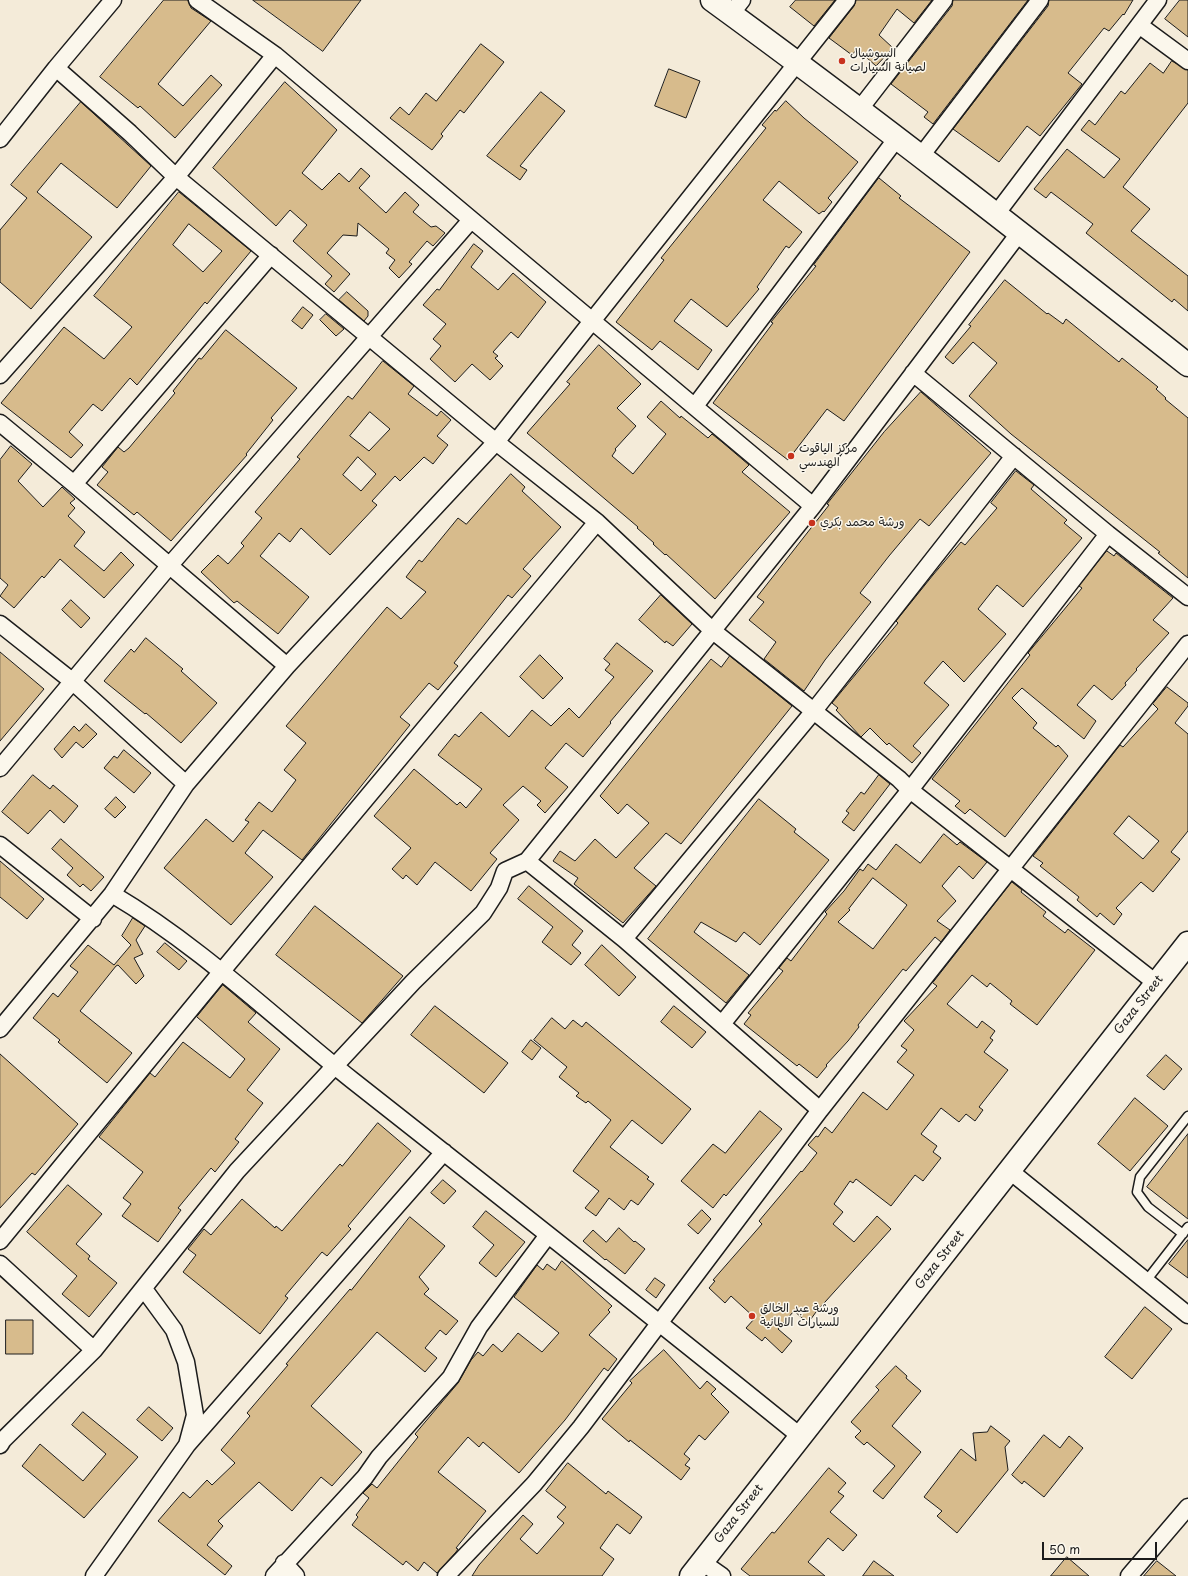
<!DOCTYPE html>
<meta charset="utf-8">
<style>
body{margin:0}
#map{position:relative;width:1188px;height:1576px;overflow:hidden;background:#f4ebd9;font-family:"Playpen Sans",sans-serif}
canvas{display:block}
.scale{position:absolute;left:1042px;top:1542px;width:115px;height:18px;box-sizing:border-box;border:2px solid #1c1c1c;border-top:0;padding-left:5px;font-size:12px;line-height:14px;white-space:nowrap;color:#1c1c1c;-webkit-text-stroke:3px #fbf7ec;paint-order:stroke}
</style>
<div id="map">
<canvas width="1188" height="1576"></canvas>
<div class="scale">50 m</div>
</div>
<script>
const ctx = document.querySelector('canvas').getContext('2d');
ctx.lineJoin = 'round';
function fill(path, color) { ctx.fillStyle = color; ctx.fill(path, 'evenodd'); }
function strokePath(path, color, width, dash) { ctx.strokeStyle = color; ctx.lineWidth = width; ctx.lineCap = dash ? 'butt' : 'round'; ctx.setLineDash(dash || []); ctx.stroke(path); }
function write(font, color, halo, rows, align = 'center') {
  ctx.font = font + ' "Playpen Sans","Playpen Sans Arabic",sans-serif'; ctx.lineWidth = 3; ctx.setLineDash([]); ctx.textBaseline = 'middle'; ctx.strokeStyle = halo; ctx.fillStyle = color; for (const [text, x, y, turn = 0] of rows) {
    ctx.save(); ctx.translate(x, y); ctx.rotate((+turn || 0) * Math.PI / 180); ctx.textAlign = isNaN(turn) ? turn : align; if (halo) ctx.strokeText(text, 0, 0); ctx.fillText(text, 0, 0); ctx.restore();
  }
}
const building = new Path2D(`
 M 164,0 L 188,0 L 191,8 L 211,21 L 158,84 L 183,106 L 211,75 L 222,85 L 175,138 L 140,106 L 138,108 L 100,77 Z
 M 253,0 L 361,0 L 323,51 Z
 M 796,0 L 835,0 L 814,26 L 790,7 Z
 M 856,0 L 932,0 L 914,23 L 897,9 L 879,35 L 893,48 L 876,66 L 857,49 L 852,55 L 829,38 L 854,6 Z
 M 953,0 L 1028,0 L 933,124 L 924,117 L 928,112 L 891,84 L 952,6 Z
 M 1049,0 L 1133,0 L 1124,15 L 1123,14 L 1109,31 L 1104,28 L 1068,73 L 1082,84 L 1040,136 L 1027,126 L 999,162 L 953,129 L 1048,6 Z
 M 1180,0 L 1188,0 L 1188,37 L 1165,19 Z
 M 481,44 L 504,62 L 464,113 L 460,110 L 441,134 L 443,136 L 432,150 L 390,118 L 400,107 L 409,115 L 426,93 L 436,101 Z
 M 1172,61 L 1188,70 L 1188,103 L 1123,187 L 1150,209 L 1131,231 L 1188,276 L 1188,311 L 1174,299 L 1172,302 L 1086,233 L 1093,224 L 1051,192 L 1046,198 L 1034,189 L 1067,149 L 1104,178 L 1120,159 L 1081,130 L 1089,120 L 1095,125 L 1121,91 L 1125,94 L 1150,63 L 1163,73 Z
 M 669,69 L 700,81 L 686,118 L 655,106 Z
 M 285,82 L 337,130 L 302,173 L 322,190 L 339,173 L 349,182 L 361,168 L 370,176 L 359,188 L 386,213 L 405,192 L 419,205 L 413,212 L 431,227 L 436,226 L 445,233 L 433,246 L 427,241 L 409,262 L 412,264 L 399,278 L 389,268 L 395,260 L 386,253 L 389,249 L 358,223 L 357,236 L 343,235 L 327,253 L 350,274 L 334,292 L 325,284 L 332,276 L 293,241 L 307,225 L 290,210 L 276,226 L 213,168 Z
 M 541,92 L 565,111 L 520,166 L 527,170 L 520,180 L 487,156 Z
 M 786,101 L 804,118 L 858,162 L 828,198 L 832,202 L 824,212 L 823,211 L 819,214 L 779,181 L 763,200 L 802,232 L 789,248 L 786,246 L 757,287 L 759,289 L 727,327 L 691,299 L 674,321 L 712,350 L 698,370 L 660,341 L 652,350 L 616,322 L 664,260 L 661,258 L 766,128 L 762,125 L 775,110 L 776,111 Z
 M 81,102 L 151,166 L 117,208 L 61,163 L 37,192 L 92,237 L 31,309 L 0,282 L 0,230 L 27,198 L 11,185 Z
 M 879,178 L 901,196 L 899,198 L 970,252 L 844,421 L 827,409 L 788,460 L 713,403 L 773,323 L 771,322 L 816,266 L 814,265 Z
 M 179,192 L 251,251 L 207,304 L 205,302 L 137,385 L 130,378 L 102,411 L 93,404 L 69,432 L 83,445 L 71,458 L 1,403 L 64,327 L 104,359 L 132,327 L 94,296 ZM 189,224 L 222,251 L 203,272 L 173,245 Z
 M 474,244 L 483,251 L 471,267 L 498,290 L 513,273 L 546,302 L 518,338 L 511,332 L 493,352 L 498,356 L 495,358 L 503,366 L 490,380 L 472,364 L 455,382 L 430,359 L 441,346 L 433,339 L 446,324 L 423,305 L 437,289 L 439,290 Z
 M 1005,280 L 1047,314 L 1048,313 L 1063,324 L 1066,319 L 1119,362 L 1122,358 L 1158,387 L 1156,389 L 1166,398 L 1165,399 L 1188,418 L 1188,578 L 1158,553 L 1160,552 L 1011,434 L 969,396 L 997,363 L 973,342 L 953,364 L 945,357 L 971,326 L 969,325 Z
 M 347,292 L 368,311 L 368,316 L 364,321 L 339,300 Z
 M 303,307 L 313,315 L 302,329 L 292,321 Z
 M 326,314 L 344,329 L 336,336 L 320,320 Z
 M 226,330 L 297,388 L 271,418 L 273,420 L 246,454 L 247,455 L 171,541 L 137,512 L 134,515 L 97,485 L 108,472 L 102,467 L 118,447 L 124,452 L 129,448 L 175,393 L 173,391 L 199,358 L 201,359 Z
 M 599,345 L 641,384 L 617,408 L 636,426 L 615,449 L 616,450 L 612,456 L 633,474 L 666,434 L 647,417 L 661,401 L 680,418 L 681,416 L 708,438 L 712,434 L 722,442 L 749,465 L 742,472 L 790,512 L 715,599 L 666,554 L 665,555 L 653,544 L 654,543 L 637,528 L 638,527 L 527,433 L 570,384 L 567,382 Z
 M 383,361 L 414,386 L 408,394 L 437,416 L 441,411 L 451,420 L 437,436 L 448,445 L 433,464 L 424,457 L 400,481 L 395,476 L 372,501 L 377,505 L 330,555 L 301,528 L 290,542 L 279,533 L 260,556 L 309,597 L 278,634 L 237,601 L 234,603 L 201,572 L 218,555 L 228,564 L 244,546 L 241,543 L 262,518 L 255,512 L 300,459 L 297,457 L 348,396 L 352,399 ZM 370,412 L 390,429 L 369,451 L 350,436 ZM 358,457 L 376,474 L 361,491 L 343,475 Z
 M 921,392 L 991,453 L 929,526 L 920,519 L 889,556 L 860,593 L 871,602 L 825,660 L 804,691 L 764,659 L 776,642 L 749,620 L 764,602 L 757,597 L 829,505 L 827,504 L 884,432 Z
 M 11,446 L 32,464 L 18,481 L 43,507 L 62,487 L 75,499 L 70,503 L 75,508 L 68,516 L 85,532 L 74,546 L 104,571 L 121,552 L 134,565 L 104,598 L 60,559 L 44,578 L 42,576 L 14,608 L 0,596 L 8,585 L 0,578 L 0,460 Z
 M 1016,471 L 1034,485 L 1031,489 L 1067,520 L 1064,523 L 1082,538 L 1023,607 L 997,585 L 978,609 L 1006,634 L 964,682 L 943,661 L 924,683 L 949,705 L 913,746 L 921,753 L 912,763 L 889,743 L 887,745 L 870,728 L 861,737 L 836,710 L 838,708 L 832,703 L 898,623 L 896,621 L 933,575 L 961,542 L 965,545 L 997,508 L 991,503 Z
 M 511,474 L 525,487 L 522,491 L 561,527 L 523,569 L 531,576 L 512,598 L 508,595 L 454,663 L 458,666 L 438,690 L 429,683 L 400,717 L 410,725 L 302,860 L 263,830 L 245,853 L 273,877 L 231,925 L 164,868 L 206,819 L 233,842 L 249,822 L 245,820 L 259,802 L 272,812 L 296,780 L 284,770 L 306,743 L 286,726 L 387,607 L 401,619 L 426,592 L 406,577 L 419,560 L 422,562 L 458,518 L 466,524 Z
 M 1107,551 L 1114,556 L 1116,553 L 1173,598 L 1153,620 L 1169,633 L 1136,669 L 1137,670 L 1125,683 L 1126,685 L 1112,700 L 1094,685 L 1077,705 L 1096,721 L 1084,739 L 1022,688 L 1012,698 L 1037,723 L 1033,728 L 1056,747 L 1058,745 L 1068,756 L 1005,837 L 970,809 L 965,814 L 955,806 L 960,801 L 932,779 L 1030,655 L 1028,653 L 1082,588 L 1079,586 Z
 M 661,595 L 692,624 L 673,646 L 666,641 L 665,643 L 639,620 Z
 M 71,600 L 90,618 L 81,628 L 62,610 Z
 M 146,638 L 183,669 L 181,671 L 217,703 L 181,743 L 146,713 L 145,714 L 104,681 L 131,649 L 134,652 Z
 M 617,643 L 653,671 L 610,722 L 611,723 L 583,757 L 566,743 L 545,768 L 568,787 L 545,813 L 537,805 L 541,801 L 523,786 L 503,805 L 519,820 L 490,853 L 497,859 L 471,891 L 435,862 L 417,885 L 406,875 L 403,879 L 392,869 L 411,848 L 374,816 L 414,769 L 457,805 L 460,802 L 466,808 L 482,789 L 438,755 L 455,734 L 459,737 L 481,712 L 509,737 L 532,710 L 551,726 L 569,708 L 579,718 L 614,677 L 605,670 L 610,664 L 604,659 Z
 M 0,652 L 44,689 L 0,741 Z
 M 540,655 L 563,678 L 543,699 L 520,677 Z
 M 730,656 L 792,706 L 681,844 L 666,833 L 634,868 L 656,886 L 623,923 L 574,884 L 578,878 L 553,861 L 560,851 L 575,861 L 595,839 L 616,858 L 649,823 L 627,804 L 618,814 L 600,796 L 711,659 L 721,667 Z
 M 1167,687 L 1188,703 L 1188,706 L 1175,723 L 1188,734 L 1188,831 L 1171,852 L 1180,859 L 1153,892 L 1141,882 L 1116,908 L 1122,914 L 1114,925 L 1100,913 L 1097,917 L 1077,900 L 1079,897 L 1040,866 L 1043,863 L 1033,856 L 1120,745 L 1123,747 L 1158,709 L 1153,704 ZM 1129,816 L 1159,841 L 1143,859 L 1114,834 Z
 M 86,724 L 97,734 L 83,748 L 76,742 L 62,758 L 54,749 L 74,726 L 79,731 Z
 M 124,750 L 151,773 L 134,793 L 104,768 L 114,756 L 117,758 Z
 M 33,775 L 50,789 L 53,785 L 78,806 L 64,823 L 50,810 L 28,834 L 2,812 Z
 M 879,775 L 890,784 L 854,831 L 842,822 L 849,813 L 846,811 L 861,792 L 864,794 Z
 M 116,797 L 126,807 L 115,818 L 105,809 Z
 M 759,799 L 796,829 L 794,832 L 829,860 L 760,945 L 744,932 L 736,942 L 701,922 L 694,932 L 749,975 L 726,1003 L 648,939 Z
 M 944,834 L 957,845 L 960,842 L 987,862 L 973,879 L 959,866 L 942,886 L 956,901 L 937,921 L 950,930 L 941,942 L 935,937 L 906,971 L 903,969 L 858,1025 L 859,1027 L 848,1041 L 826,1065 L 827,1066 L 817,1078 L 799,1064 L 797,1066 L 744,1024 L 751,1015 L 748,1013 L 783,971 L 779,968 L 787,958 L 791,961 L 827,914 L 825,912 L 844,891 L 860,869 L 863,871 L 868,864 L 876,870 L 896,844 L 920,863 ZM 873,878 L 907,905 L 873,949 L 838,922 L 850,910 L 849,909 Z
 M 61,839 L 104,877 L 91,891 L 83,884 L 80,887 L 67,875 L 73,868 L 52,849 Z
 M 0,861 L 44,899 L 27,919 L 0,897 Z
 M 1012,882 L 1022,890 L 1021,892 L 1046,912 L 1043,916 L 1065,933 L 1068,929 L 1095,950 L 1037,1025 L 1010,1004 L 1012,1001 L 990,983 L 987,987 L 972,975 L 947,1004 L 977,1028 L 982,1021 L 995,1031 L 990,1038 L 993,1040 L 984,1052 L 1008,1070 L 979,1107 L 983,1110 L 975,1121 L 966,1114 L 959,1122 L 941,1108 L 921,1134 L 937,1146 L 933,1152 L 941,1158 L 923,1181 L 915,1175 L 891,1206 L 856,1179 L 853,1183 L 850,1181 L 834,1204 L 843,1212 L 833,1224 L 854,1242 L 877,1216 L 891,1229 L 816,1312 L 808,1323 L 794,1311 L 778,1329 L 792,1341 L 782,1353 L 765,1337 L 762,1341 L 746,1328 L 755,1318 L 731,1296 L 725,1303 L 709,1288 L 715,1281 L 713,1280 L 762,1224 L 759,1221 L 801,1171 L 802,1172 L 817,1153 L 808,1145 L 816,1136 L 818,1137 L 825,1127 L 832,1133 L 863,1092 L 887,1110 L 914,1075 L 897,1062 L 907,1050 L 901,1046 L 914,1030 L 904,1021 L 937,986 L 933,983 Z
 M 529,886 L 583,931 L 572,945 L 581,953 L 571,965 L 542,942 L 553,927 L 518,899 Z
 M 315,906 L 403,976 L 362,1023 L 276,955 Z
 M 133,918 L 145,926 L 136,940 L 143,954 L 134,958 L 144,976 L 136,984 L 118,965 L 116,966 L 80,1011 L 132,1053 L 107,1083 L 58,1042 L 60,1040 L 33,1018 L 53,993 L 58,997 L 78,972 L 70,966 L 88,945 L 114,965 L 131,945 L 122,936 Z
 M 165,943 L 187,961 L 179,970 L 157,952 Z
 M 602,945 L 636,977 L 619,996 L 585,965 Z
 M 223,985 L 256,1013 L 248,1022 L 280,1049 L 247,1090 L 263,1103 L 235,1139 L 239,1142 L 215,1172 L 211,1168 L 178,1208 L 181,1210 L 158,1242 L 122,1216 L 131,1204 L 123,1198 L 143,1172 L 99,1137 L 150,1073 L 155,1077 L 183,1042 L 230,1078 L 245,1059 L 197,1017 Z
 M 435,1006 L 508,1063 L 484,1093 L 411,1035 Z
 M 674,1006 L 706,1032 L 692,1048 L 661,1022 Z
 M 552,1018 L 565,1029 L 573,1020 L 582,1027 L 586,1022 L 691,1109 L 662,1144 L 632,1120 L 610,1147 L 649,1177 L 647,1179 L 654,1184 L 638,1205 L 631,1200 L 624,1210 L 609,1198 L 596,1216 L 585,1208 L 599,1191 L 573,1171 L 611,1120 L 588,1101 L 586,1103 L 576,1096 L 579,1093 L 559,1077 L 567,1067 L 534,1040 Z
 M 531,1040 L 541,1048 L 532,1060 L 522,1052 Z
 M 0,1054 L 78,1124 L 35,1175 L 32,1173 L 0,1208 Z
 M 1166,1055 L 1182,1069 L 1164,1090 L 1147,1076 Z
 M 1135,1098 L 1168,1126 L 1130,1171 L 1098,1144 Z
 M 760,1111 L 782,1129 L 726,1196 L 724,1194 L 713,1208 L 681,1181 L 713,1144 L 725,1153 Z
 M 378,1123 L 411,1151 L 348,1226 L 351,1229 L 327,1256 L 322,1252 L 285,1296 L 288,1298 L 260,1334 L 183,1272 L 196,1255 L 188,1249 L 204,1229 L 211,1235 L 242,1199 L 275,1228 L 276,1226 L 282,1231 L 340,1164 L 342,1166 Z
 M 1188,1134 L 1188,1219 L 1147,1187 Z
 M 443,1180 L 456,1191 L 444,1204 L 431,1193 Z
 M 68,1185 L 102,1214 L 76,1244 L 90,1256 L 88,1259 L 117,1283 L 89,1317 L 62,1294 L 77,1276 L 27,1232 Z
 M 702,1210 L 711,1219 L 698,1234 L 688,1225 Z
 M 486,1211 L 525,1242 L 496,1277 L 479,1263 L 494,1245 L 473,1227 Z
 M 410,1217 L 445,1246 L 419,1277 L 429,1289 L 424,1294 L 458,1321 L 446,1335 L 440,1330 L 425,1348 L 437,1358 L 425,1372 L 377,1332 L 362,1349 L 311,1406 L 362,1452 L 332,1486 L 321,1477 L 292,1511 L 259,1482 L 218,1521 L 223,1526 L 207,1545 L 232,1566 L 225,1575 L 158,1521 L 183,1492 L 190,1498 L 207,1480 L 212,1485 L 235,1463 L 221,1450 L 250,1416 L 247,1413 L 288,1365 L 286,1364 L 321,1323 L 350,1289 L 351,1290 Z
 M 619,1228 L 634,1242 L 635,1241 L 645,1249 L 625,1274 L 606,1259 L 605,1260 L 583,1241 L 593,1230 L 606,1242 Z
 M 1188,1240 L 1188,1278 L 1169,1264 Z
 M 562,1261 L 612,1306 L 608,1310 L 610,1312 L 589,1335 L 617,1359 L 608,1371 L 604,1368 L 565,1420 L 519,1473 L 483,1442 L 479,1447 L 468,1437 L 438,1472 L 486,1511 L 456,1548 L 458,1549 L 456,1552 L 437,1573 L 424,1562 L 418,1571 L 406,1561 L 403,1565 L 352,1525 L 358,1517 L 356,1515 L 369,1498 L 363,1493 L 372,1484 L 377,1488 L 418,1437 L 415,1434 L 458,1383 L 471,1360 L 478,1352 L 483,1356 L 493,1344 L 502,1352 L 518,1333 L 542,1352 L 559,1333 L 514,1297 L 537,1265 L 543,1270 L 547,1264 L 555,1270 Z
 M 655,1278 L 665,1285 L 656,1298 L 646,1290 Z
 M 1145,1307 L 1172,1329 L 1132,1379 L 1105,1357 Z
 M 6,1320 L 33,1320 L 33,1354 L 6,1354 Z
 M 664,1350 L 700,1389 L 707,1381 L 716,1389 L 711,1394 L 729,1412 L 705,1440 L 699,1435 L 684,1454 L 690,1459 L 685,1465 L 690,1468 L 681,1480 L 630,1440 L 629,1442 L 602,1419 L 632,1383 L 630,1381 Z
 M 896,1366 L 907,1376 L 906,1378 L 921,1391 L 892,1426 L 921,1452 L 883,1499 L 873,1491 L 895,1466 L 867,1442 L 864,1445 L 855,1437 L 861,1431 L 851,1422 L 879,1390 L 876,1387 Z
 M 149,1407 L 173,1428 L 162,1441 L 137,1420 Z
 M 83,1412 L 138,1457 L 84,1518 L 22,1466 L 40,1444 L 83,1481 L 106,1454 L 72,1425 Z
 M 991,1426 L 1010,1441 L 1005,1447 L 1008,1470 L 957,1533 L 937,1516 L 942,1511 L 924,1497 L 961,1449 L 976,1461 L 973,1433 L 987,1432 Z
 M 1044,1435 L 1060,1448 L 1069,1436 L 1083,1448 L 1044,1497 L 1024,1481 L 1022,1484 L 1012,1475 Z
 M 568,1463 L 606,1494 L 608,1491 L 642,1517 L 630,1534 L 617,1524 L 600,1548 L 614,1559 L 602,1576 L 472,1576 L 479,1565 L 523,1515 L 533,1524 L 520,1539 L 537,1554 L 564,1523 L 557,1517 L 566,1507 L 546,1491 Z
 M 829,1468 L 846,1483 L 838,1492 L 844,1496 L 830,1512 L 857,1535 L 843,1551 L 828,1538 L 808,1562 L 825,1576 L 750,1576 L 741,1569 L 772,1532 L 774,1533 Z
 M 1067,1557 L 1089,1576 L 1051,1576 Z
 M 874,1561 L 894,1576 L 863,1576 Z
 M 1157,1561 L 1176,1576 L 1144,1576 Z`);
const lane = new Path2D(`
 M 1183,1234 L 1148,1207 L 1137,1192 L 1140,1177 L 1188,1116
 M 1146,1281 L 1188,1227`);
const street = new Path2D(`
 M 197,0 L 275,55 L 813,506
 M 731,14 L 742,0
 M 1139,25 L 1188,61
 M 56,68 L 130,133 L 176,177 L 496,442 L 597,522 L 713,631 L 899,779 L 910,790 L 1156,983
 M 859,110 L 944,0
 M 0,139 L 56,68 L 113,0
 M 921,156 L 1040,0
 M 997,213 L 1158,0
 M 913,373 L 1108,534 L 1188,597
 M 0,375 L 176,177 L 275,55
 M 695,406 L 897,138
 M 0,423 L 74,484 L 287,666
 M 74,484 L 271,255
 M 0,624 L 72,681 L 186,784
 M 0,768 L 170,565 L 471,220
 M 0,845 L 93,919
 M 527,861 L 624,939 L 820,1110
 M 112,894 C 200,946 273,1017 352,1080 C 502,1198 652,1316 800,1436
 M 624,939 L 813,712 L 1014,456
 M 722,1024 L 910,790 L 1108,534
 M 0,1029 L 112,894 L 186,784 L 287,666 L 496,442 L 847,0
 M 1010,1171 L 1188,1315
 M 0,1241 L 222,971 L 597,522
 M 0,1264 L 94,1350 L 237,1171 L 413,982 L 483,913 L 499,888 L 505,871 L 527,861 L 813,506 L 1020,232
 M 0,1445 L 3,1440 L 94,1350
 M 187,1445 L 444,1152
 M 702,1562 L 722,1576
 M 284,1563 L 296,1576
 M 94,1576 L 187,1445 L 195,1415 L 186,1362 L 174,1330 L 144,1289
 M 274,1576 L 365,1477 L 379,1457 L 451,1377 L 479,1327 L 548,1235
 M 446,1576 L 534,1484 L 581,1427 L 820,1110 L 1188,644
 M 1129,1576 L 1188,1507`);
const secondary = new Path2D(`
 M 712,0 C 874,118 1031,241 1188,365
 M 691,1576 L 1188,943`);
const markers = [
 [842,61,4,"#c8321e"],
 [791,456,4,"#c8321e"],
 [812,523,4,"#c8321e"],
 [752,1316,4,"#c8321e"]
];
const poiNames = [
 ["السوشيال",850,54],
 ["لصيانة السيارات",850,68],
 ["مركز الياقوت",799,449],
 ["الهندسي",799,463],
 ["ورشة محمد بكري",820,523],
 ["ورشة عبد الخالق",760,1309],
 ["للسيارات الالمانية",760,1323]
];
const streetNames = [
 ["Gaza Street",1139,1005,-52],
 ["Gaza Street",940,1260,-52],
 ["Gaza Street",739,1514,-52]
];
fill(building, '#d7bb8c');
strokePath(building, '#1c1c1c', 1);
strokePath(lane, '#1c1c1c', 11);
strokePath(street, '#1c1c1c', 19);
strokePath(secondary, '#1c1c1c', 25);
strokePath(lane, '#fbf7ec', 8);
strokePath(street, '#fbf7ec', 16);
strokePath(secondary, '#fbf7ec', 22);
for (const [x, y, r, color] of markers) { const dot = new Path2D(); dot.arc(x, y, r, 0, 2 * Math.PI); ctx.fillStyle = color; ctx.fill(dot); strokePath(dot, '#fbf7ec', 1.5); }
write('12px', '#1c1c1c', '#fbf7ec', poiNames, 'left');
write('12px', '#1c1c1c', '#fbf7ec', streetNames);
</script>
